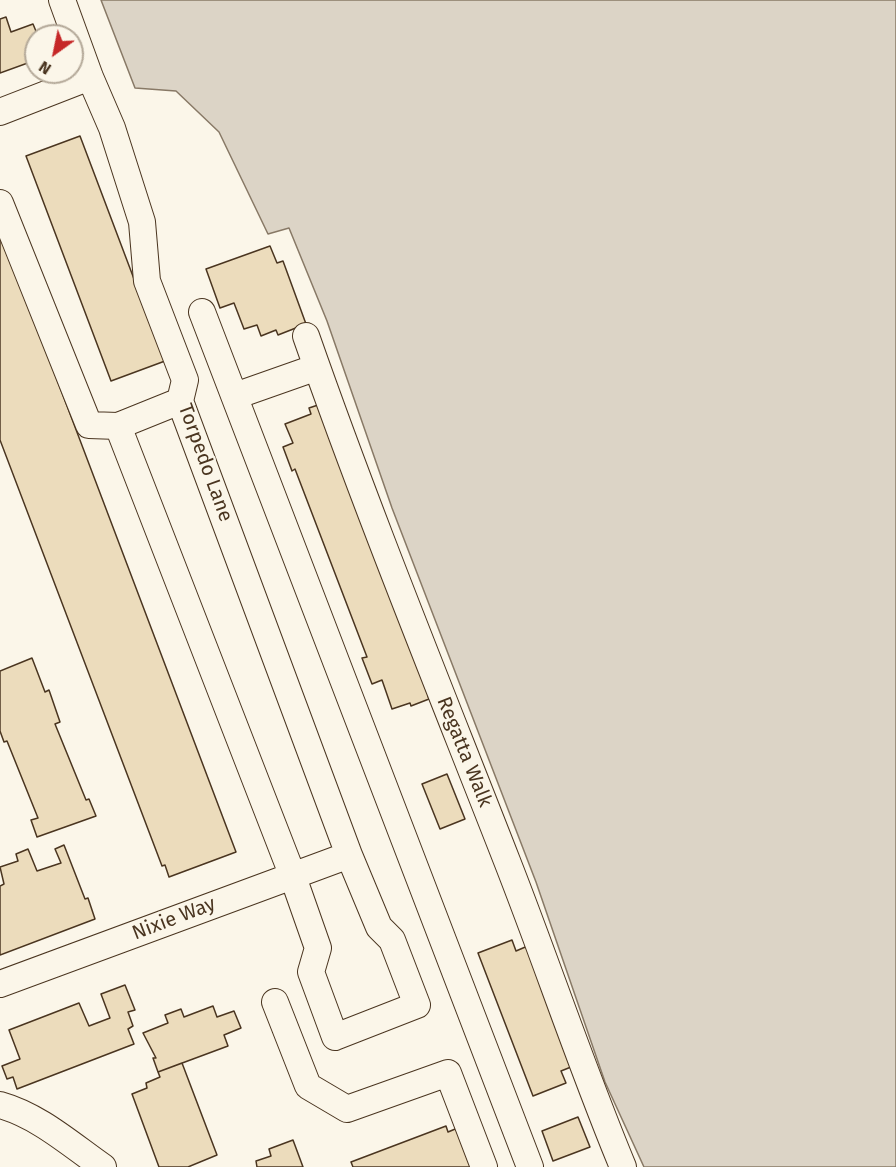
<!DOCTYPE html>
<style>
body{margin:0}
#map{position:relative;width:896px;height:1167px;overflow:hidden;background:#fbf6e9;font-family:"Fira Sans",sans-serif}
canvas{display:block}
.north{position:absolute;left:24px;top:24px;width:60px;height:60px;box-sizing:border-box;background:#fbf6e9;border:2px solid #b4a999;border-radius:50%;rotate:213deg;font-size:16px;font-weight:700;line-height:24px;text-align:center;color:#4a3520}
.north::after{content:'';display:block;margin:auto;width:21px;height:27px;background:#c62828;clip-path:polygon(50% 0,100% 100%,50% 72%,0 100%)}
</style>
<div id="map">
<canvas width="896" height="1167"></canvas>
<div class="north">N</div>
</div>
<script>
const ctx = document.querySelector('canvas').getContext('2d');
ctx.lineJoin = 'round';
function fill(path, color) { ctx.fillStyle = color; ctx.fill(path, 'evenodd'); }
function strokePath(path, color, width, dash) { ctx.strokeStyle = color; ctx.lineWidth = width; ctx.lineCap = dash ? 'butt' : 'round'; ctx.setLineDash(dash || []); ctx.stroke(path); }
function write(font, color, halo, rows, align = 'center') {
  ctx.font = font + ' "Fira Sans",sans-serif'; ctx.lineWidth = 4.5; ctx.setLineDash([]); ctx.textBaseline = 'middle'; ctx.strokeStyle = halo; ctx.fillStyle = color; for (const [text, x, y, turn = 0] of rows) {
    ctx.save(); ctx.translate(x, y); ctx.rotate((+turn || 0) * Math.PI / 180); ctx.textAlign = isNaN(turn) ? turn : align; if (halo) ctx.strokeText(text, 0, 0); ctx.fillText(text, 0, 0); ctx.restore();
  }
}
const water = new Path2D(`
 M 101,0 L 896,0 L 896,1167 L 644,1167 L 605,1082 L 536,882 L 392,508 L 327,321 L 289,228 L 268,234 L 219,132 L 176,91 L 135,88 Z`);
const building = new Path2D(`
 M 6,17 L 11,32 L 33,24 L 38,36 L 36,36 L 36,60 L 0,73 L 0,19 Z
 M 80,136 L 165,361 L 111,381 L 26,156 Z
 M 0,229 L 236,852 L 169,877 L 165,865 L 162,866 L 0,440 Z
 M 270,246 L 277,263 L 283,261 L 306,324 L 278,335 L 276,330 L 261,336 L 257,325 L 244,329 L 234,303 L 220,308 L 206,269 Z
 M 324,403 L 435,694 L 428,696 L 429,699 L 411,706 L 410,703 L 392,709 L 382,680 L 372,684 L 362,658 L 367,657 L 295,469 L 292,471 L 283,447 L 293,443 L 285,424 L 311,414 L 309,408 Z
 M 32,658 L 45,692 L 49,690 L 60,722 L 55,724 L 86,800 L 89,799 L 96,816 L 37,837 L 31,820 L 38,818 L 7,741 L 4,742 L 0,731 L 0,671 Z
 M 447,774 L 465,819 L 440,829 L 422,784 Z
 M 64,845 L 85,899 L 88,898 L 95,919 L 0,955 L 0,886 L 4,884 L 0,867 L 18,861 L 16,854 L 28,849 L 37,871 L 61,863 L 55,849 Z
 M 512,940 L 516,951 L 530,945 L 576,1065 L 561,1071 L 566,1083 L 533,1096 L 478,953 Z
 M 125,985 L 135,1010 L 128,1012 L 133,1026 L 128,1029 L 134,1044 L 17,1089 L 13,1077 L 7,1079 L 2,1066 L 20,1059 L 9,1030 L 79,1003 L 89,1026 L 110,1018 L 101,994 Z
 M 213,1006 L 217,1017 L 234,1011 L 241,1028 L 224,1035 L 228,1046 L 158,1072 L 153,1058 L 156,1058 L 143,1033 L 168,1023 L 165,1015 L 181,1009 L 184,1017 Z
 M 182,1063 L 217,1155 L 188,1167 L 159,1167 L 132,1094 L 147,1088 L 146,1083 L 160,1077 L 158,1072 Z
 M 578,1117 L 590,1147 L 553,1161 L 542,1131 Z
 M 446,1126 L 448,1132 L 460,1127 L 475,1167 L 353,1167 L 351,1162 Z
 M 293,1140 L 303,1167 L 257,1167 L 256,1161 L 271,1156 L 269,1149 Z`);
const minor = new Path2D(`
 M 0,112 L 90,77
 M 0,203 L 89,425 L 118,426 L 292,874 L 318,948 L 311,972 L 335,1037 L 417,1005 L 392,940 L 379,927 L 349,855 L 180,401 L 185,380 L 147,281 L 142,222 L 112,128 L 90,77 L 62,0
 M 202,312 L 530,1167
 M 306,336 C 368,513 439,687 507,861 C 547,963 581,1066 623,1167
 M 235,396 L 306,371
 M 118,426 L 180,401
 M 0,984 L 349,855
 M 275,1002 L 308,1086 L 347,1109 L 448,1073 L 484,1167
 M 0,1105 C 39,1116 70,1144 103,1167`);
const streetNames = [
 ["Torpedo Lane",205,463,70],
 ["Regatta Walk",464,752,68],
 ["Nixie Way",174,919,-21]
];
fill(water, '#dcd4c6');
strokePath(water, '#887966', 1.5);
fill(building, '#ecdcbc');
strokePath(building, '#4a3520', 1.5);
strokePath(minor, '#4a3520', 28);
strokePath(minor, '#fbf6e9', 26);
write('20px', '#4a3520', '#fbf6e9', streetNames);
</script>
